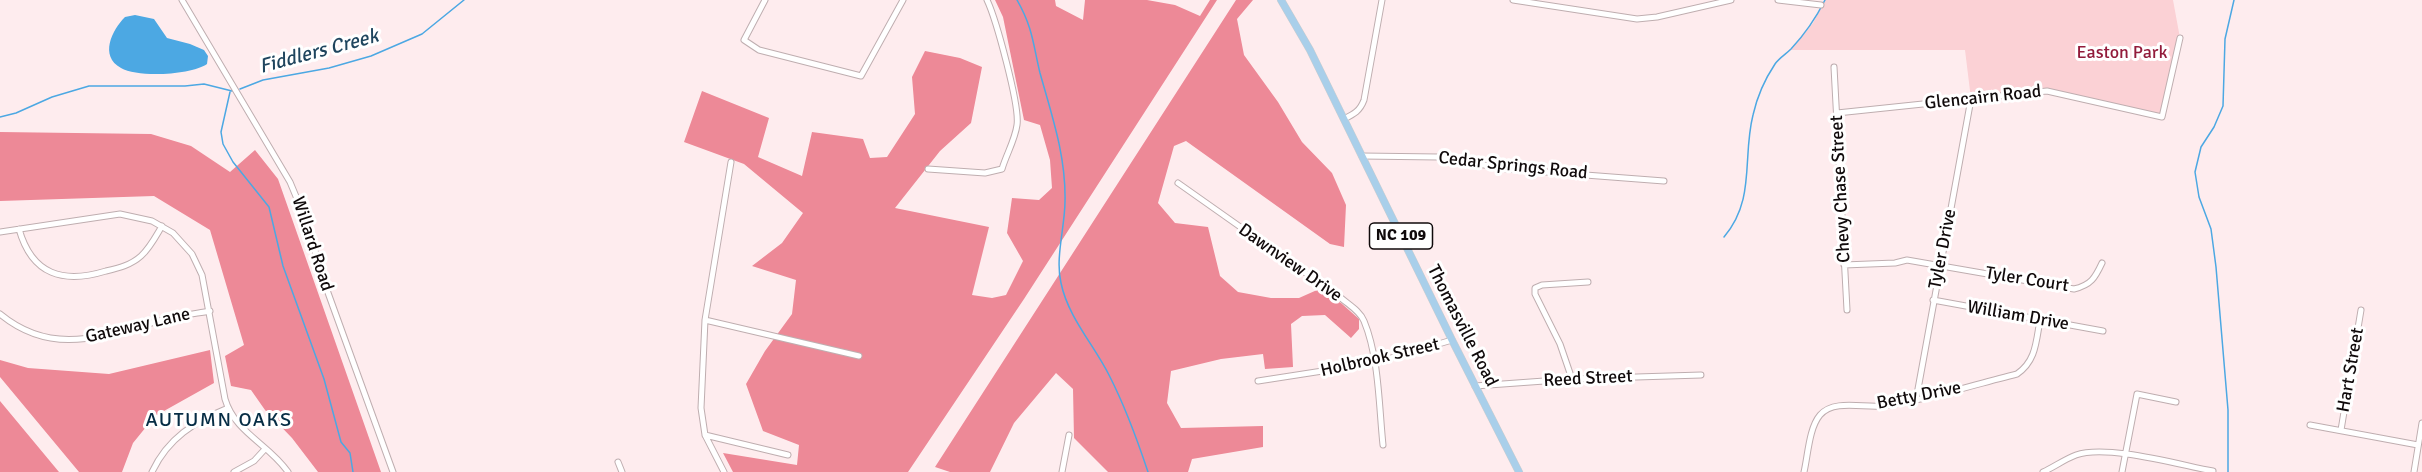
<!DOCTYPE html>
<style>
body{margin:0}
canvas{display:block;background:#feecee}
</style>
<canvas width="2422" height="472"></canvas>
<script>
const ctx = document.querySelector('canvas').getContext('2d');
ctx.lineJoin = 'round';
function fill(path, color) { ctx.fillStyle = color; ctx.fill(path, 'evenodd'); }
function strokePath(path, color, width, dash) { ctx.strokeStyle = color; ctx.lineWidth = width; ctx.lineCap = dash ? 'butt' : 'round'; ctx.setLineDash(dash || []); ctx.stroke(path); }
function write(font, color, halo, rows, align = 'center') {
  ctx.font = font + ' Signika,sans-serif'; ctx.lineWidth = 6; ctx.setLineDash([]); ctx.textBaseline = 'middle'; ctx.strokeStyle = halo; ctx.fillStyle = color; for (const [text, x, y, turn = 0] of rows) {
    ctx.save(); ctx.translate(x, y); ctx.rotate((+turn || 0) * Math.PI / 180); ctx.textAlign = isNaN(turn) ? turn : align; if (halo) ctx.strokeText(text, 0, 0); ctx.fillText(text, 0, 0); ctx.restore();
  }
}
const green = new Path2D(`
 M 1825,0 L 2173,0 L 2180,38 L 2162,117 L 2047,91 L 1971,99 L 1965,50 L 1791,50 L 1813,23 Z`);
const forest = new Path2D(`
 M 995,0 L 1055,0 L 1056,6 L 1083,20 L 1085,0 L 1147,0 L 1175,5 L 1200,16 L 1210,0 L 1217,0 L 1024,299 L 908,472 L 733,472 L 723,453 L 797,465 L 799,445 L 763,431 L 746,384 L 765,351 L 792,314 L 796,280 L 752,266 L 782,243 L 803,213 L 744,164 L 684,142 L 702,91 L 769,118 L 758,157 L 802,176 L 812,132 L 863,139 L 870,158 L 887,157 L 915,114 L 912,77 L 925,51 L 960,58 L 982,67 L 971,123 L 940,151 L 895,208 L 989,227 L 972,295 L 992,298 L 1006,295 L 1023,261 L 1007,233 L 1012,198 L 1039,200 L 1052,188 L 1050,160 L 1040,125 L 1024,120 L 1003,17 Z
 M 1236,0 L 1253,0 L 1237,19 L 1244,55 L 1278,102 L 1302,142 L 1332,173 L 1346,205 L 1344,247 L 1330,244 L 1186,141 L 1174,146 L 1158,203 L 1175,223 L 1208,227 L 1220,276 L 1238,292 L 1271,298 L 1299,298 L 1317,290 L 1341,303 L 1359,319 L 1359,329 L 1351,338 L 1325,315 L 1302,316 L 1291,324 L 1293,367 L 1265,369 L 1263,354 L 1221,359 L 1171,371 L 1167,403 L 1181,428 L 1263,426 L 1263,447 L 1192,459 L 1188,472 L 1108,472 L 1074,438 L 1073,389 L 1056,373 L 1014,423 L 990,472 L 950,472 L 935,467 Z
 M 0,132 L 151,134 L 191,146 L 230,172 L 255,150 L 278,179 L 381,472 L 318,472 L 292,438 L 265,410 L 251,390 L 231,386 L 225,356 L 244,345 L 210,230 L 154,196 L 0,201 Z
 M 210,350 L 214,383 L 155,416 L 133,443 L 122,472 L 79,472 L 0,377 L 0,360 L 28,368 L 109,374 Z
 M 0,401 L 59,472 L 0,472 Z`);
const water = new Path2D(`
 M 135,15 L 154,19 L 167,38 L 190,44 L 204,50 L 208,56 L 207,64 C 191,75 138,78 121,68 C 99,56 112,30 125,17 Z`);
const stream = new Path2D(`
 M 1017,0 C 1033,28 1033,44 1040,73 C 1052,116 1066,156 1065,201 C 1065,227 1055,258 1061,283 C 1068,317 1094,345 1109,375 C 1125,406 1137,439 1148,472
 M 240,89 L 263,80 L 329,68 L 371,56 L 422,34 L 464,0
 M 230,92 L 221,132 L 223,144 L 233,162 L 269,207 L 283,266 L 324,379 L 341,442 L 350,453 L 353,472
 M 0,117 L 16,113 L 52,97 L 89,86 L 185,86 L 204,84 L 232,91
 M 1724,237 C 1756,199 1742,158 1753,115 C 1757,97 1765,79 1775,64 C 1779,58 1786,54 1791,49 C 1805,34 1816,18 1825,0
 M 2228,472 L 2228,410 L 2216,267 L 2211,229 L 2199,197 L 2195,172 L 2201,147 L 2214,127 L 2223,106 L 2225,39 L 2234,0`);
const minor = new Path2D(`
 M 182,0 L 290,182 L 305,218 L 327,290 L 393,472
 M 765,0 L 744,40 L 759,50 L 861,76 L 903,0
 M 1513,0 L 1637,19 L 1657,17 L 1731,0
 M 1778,0 L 1821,5
 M 1834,67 L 1847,310
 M 1837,113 L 2047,91 L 2162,117 L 2180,38
 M 1344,119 C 1354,114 1360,111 1364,100 L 1382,0
 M 1362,156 L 1438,157 L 1507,169 L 1664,181
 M 928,169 L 985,173 L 1002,169 C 1006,155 1015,140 1017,125 C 1020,106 996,19 987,0
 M 1178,183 L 1341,298 C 1349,305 1360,311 1364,321 C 1379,357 1379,407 1383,445
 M 19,229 C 32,275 63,284 106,271 C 119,268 131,265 141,256 C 150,248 156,236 162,226
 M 0,232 L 120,214 L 152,221 L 173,233 L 192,254 L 202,275 L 225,399 C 235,433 269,444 288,472
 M 1844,265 L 1895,263 L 1907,260 L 2074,289 C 2091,285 2095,278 2102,263
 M 1933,300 L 2103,331
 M 0,314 C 52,357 102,336 159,321 C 176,316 193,314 210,311
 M 705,320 L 859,356
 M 1572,379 L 1560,344 L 1535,294 L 1535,288 L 1542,285 L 1588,282
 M 1258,381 L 1374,363 L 1452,340
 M 1475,386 L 1572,379 L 1701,375
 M 1916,400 L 1971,99
 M 2310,425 L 2418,445
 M 2341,430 L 2361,310
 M 705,435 L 788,455
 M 618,462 L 622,472
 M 152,472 C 168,438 194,422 228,408
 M 234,472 L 254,461 L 265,449
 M 724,472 L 705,435 L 701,408 L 705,320 L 731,162
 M 1062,472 L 1069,435
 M 1804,472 C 1808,455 1809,428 1820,415 C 1834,399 1863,408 1882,406 C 1928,400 1972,385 2017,374 C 2036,361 2036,342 2040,320
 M 2043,472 C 2054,467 2065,459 2076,455 C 2107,444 2180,465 2213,471
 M 2122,472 L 2137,394 L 2176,402
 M 2414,472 L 2422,423`);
const major = new Path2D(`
 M 1281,0 L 1310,50 L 1452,340 L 1519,472`);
const shields = [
 [1401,236,63]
];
const shieldNames = [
 ["NC 109",1401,236]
];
const parkNames = [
 ["Easton Park",2122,53]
];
const streetNames = [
 ["Glencairn Road",1983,98,-6],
 ["Cedar Springs Road",1513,166,6],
 ["Chevy Chase Street",1841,189,-93],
 ["Willard Road",312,244,72],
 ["Tyler Drive",1943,249,-79],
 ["Dawnview Drive",1290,263,35],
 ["Tyler Court",2027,280,9],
 ["William Drive",2018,316,10],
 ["Gateway Lane",138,326,-13],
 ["Thomasville Road",1462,326,63],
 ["Holbrook Street",1380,358,-13],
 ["Hart Street",2351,370,-80],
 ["Reed Street",1588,379,-3],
 ["Betty Drive",1919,396,-11]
];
const waterNames = [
 ["Fiddlers Creek",319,52,-15]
];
const neighbourhoodNames = [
 ["AUTUMN OAKS",219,421]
];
fill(green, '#fbd1d5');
fill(forest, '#ed8997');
fill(water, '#4ca8e3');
strokePath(stream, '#4ca8e3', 1.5);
strokePath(minor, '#bfaeb0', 7);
strokePath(major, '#cfcece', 8);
strokePath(minor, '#fff', 5);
strokePath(major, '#a9cfea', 7);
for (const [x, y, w] of shields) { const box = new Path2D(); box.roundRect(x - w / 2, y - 13, w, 26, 4.5); ctx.fillStyle = '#fff'; ctx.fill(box); strokePath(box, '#100a0b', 1.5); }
write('bold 16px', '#100a0b', null, shieldNames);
write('18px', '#921b3b', '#fff', parkNames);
write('18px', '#100a0b', '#fff', streetNames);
write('italic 20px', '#1f455e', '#fff', waterNames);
ctx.letterSpacing = '1.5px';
write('20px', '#062d45', '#fff', neighbourhoodNames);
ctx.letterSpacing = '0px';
</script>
